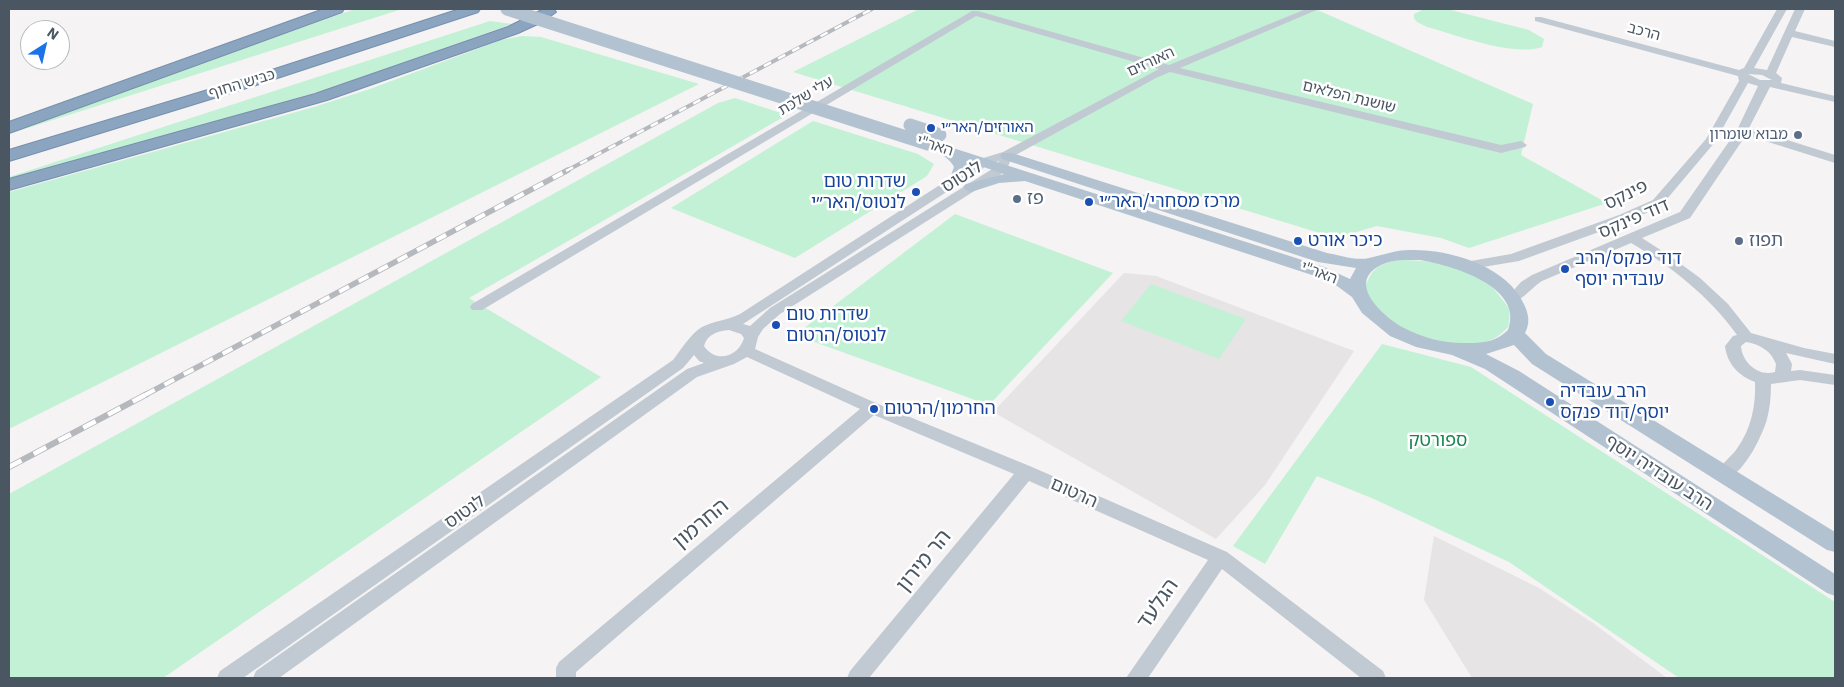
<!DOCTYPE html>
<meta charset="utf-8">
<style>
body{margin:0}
#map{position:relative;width:1844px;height:687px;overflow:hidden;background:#f5f3f3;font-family:"IBM Plex Sans",sans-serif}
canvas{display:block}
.frame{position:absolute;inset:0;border:10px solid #4a5661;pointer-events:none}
.north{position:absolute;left:20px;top:20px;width:50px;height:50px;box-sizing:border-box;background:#fff;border:1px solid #b7bbc0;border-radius:50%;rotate:35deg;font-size:14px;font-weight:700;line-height:20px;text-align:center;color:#4a5661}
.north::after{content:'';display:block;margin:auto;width:18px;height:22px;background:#1a73e8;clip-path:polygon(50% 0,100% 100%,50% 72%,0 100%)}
</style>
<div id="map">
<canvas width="1844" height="687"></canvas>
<div class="frame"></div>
<div class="north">N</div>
</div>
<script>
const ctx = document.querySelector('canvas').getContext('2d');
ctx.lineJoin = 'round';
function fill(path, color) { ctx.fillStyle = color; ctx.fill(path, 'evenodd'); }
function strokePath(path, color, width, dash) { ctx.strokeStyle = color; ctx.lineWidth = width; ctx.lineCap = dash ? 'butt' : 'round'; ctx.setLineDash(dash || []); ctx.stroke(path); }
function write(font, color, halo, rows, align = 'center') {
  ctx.font = font + ' "IBM Plex Sans","Noto Sans Hebrew",sans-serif'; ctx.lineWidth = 5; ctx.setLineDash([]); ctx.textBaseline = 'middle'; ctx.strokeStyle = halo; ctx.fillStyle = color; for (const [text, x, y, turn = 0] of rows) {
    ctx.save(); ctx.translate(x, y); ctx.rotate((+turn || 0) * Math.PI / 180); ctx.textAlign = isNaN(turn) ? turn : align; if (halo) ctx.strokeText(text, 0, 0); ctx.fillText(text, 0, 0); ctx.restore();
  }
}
const education = new Path2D(`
 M 1124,273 L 1156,276 L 1354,351 L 1265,485 L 1216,539 L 993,412 Z
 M 1434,536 L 1539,588 L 1593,623 L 1667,678 L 1472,678 L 1424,600 Z`);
const green = new Path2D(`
 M 355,9 L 402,9 L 9,134 L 9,131 Z
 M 919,9 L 1315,9 L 1533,104 L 1521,155 L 1607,203 L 1469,248 L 1441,238 L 1377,226 L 1336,238 L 793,72 Z
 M 1424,9 L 1447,9 L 1529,30 L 1544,39 L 1542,47 C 1513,57 1457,35 1427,27 L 1417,22 L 1414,18 L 1414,14 Z
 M 490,21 L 512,24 L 328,89 L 9,180 L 9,177 Z
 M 521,36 L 541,37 L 699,84 L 9,429 L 9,192 L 314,107 L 370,89 L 501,40 Z
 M 735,98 L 787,115 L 469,298 L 601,377 L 163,678 L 9,678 L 9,494 L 718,103 Z
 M 813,121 L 918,154 L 934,164 L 927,176 L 795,258 L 671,208 Z
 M 955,214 L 1113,273 L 989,405 L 795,335 Z
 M 1397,260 C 1432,260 1480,265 1501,298 C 1504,302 1509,307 1509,311 C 1510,316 1509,322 1508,327 C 1504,331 1499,336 1493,339 C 1458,355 1397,336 1373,307 C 1369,302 1367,295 1364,290 C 1372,269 1375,266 1397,260 Z
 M 1151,284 L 1246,319 L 1219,359 L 1121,321 Z
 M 1382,344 L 1471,367 L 1835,602 L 1835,678 L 1679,678 L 1509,562 L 1374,499 L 1317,476 L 1265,564 L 1233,546 Z`);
const minor = new Path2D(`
 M 1306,9 L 1319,9 L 1180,68 L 1501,145 L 1521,141 L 1527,145 L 1525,147 L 1501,153 L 1170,72 L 1156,78 L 1012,157 L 1006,171 L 780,314 L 763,329 L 758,337 L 755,349 L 878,404 L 1032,467 L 1227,552 L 1383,671 L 1386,678 L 1361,678 L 1222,569 L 1148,678 L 1126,678 L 1208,560 L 1029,481 L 869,678 L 847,678 L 850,671 L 1014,474 L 874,415 L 576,672 L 576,678 L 556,678 L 556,668 L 559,662 L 860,409 L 747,357 L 734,364 L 697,377 L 279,678 L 253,678 L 256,671 L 687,369 L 704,363 L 699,361 L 694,355 L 683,368 L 243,678 L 217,678 L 220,671 L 673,360 C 681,350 690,334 702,327 C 714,321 728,320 740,314 L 980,159 L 1003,152 L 1159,69 L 976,16 L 482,310 L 472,310 L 470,307 L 472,304 L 972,11 L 978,11 L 1169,65 ZM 999,161 L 997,166 L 770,308 L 750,326 L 743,324 L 988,165 ZM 729,330 L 741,334 L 744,338 C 738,358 715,363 704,346 C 707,334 718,331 729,330 Z
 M 1777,9 L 1787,9 L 1754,68 L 1767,70 L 1795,9 L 1805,9 L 1795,31 L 1835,41 L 1835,47 L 1792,37 L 1776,73 L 1782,78 L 1781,83 L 1835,96 L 1835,102 L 1770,87 L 1749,128 L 1835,155 L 1835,163 L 1746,135 L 1690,218 L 1642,238 L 1670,256 L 1700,278 L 1728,304 L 1751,333 L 1804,348 L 1835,354 L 1835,364 L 1786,353 L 1792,364 L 1791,371 L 1800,370 L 1835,375 L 1835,385 L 1800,380 L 1771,384 C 1771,396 1770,408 1767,419 C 1762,437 1739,485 1718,479 L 1715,474 C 1720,465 1730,458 1736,450 C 1751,430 1756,406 1755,382 C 1739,376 1727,364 1725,346 L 1733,336 L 1737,335 C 1709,296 1672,267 1631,243 L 1542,281 C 1531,288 1519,305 1508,302 L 1506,299 L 1521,282 L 1532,275 L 1680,212 L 1737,130 L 1758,86 L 1748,83 L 1715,142 L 1661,206 L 1629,221 L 1519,261 L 1465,270 L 1458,266 L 1465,262 L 1511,254 L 1619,215 L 1653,200 L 1706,139 L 1739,81 L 1738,76 L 1535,21 L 1535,17 L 1541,17 L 1739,70 L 1744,68 ZM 1748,74 L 1762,75 L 1772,80 L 1760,80 ZM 1746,342 C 1760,344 1771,351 1776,364 L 1775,372 C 1758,377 1742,362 1741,346 Z`);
const major = new Path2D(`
 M 928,140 L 1324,267 L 1350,279 L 1356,268 L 1318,262 L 1002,159 L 1000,156 L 1002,153 L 1012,153 L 1327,253 C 1339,255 1356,261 1369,258 C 1383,255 1395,250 1410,250 C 1447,249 1500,264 1520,297 C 1527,309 1532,320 1525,333 L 1546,354 L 1835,532 L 1835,552 L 1827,550 L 1532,364 L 1514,345 L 1486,354 L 1519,371 L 1835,574 L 1835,596 L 1827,593 L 1485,369 L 1452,355 L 1416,347 L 1390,336 L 1362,313 L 1352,297 L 1337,286 L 1312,275 L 1025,181 L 999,183 L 971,192 L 966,190 L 963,187 L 966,184 L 1004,174 L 966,161 L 970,167 L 963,181 L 953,181 L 950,178 L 954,167 C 951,161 945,156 939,153 C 933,149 925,150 921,144 L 923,141 ZM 1420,260 C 1450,265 1525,286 1508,330 C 1497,341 1484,343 1469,343 C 1446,344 1422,338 1402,327 C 1380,314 1343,279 1386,263 C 1396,259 1409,260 1420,260 Z`);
const highway = new Path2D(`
 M 324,9 L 344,9 L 342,12 L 9,133 L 9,122 Z
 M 460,9 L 480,9 L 478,12 L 253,86 L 9,161 L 9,150 L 241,80 Z
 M 544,9 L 553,9 L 556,12 L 542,22 L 518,33 L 327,100 L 9,190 L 9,179 L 315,94 L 508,27 Z`);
const railFar2 = new Path2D(`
 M 566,171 L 872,9`);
const railFar1 = new Path2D(`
 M 145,395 L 568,170`);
const rail = new Path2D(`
 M 9,467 L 147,394`);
const majorBridge = new Path2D(`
 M 507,9 L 928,144
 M 910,125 L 940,135`);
const markers = [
 [931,128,5,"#1a4fb4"],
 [1798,135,5,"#5c6f8a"],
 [916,192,5,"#1a4fb4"],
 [1017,199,5,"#5c6f8a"],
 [1089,202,5,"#1a4fb4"],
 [1298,241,5,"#1a4fb4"],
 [1739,241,5,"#5c6f8a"],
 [1565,269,5,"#1a4fb4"],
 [776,325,5,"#1a4fb4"],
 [1550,402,5,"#1a4fb4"],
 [874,409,5,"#1a4fb4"]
];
const farStreetnames = [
 ["הרכב",1644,32,15],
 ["האורזים",1151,62,-25],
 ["כביש החוף",242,84,-17],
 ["עלי שלכת",806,96,-31],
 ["שושנת הפלאים",1349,97,14],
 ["האר\"י",935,146,18],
 ["האר\"י",1319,273,21]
];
const farTransitnames = [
 ["האורזים/האר״י",941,128]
];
const farServicenames = [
 ["מבוא שומרון",1788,135]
];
const streetNames = [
 ["לנטוס",962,177,-32],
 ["פינקס",1626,195,-26],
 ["דוד פינקס",1634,219,-23],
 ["הרב עובדיה יוסף",1659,473,33],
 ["הרטום",1074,493,24],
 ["לנטוס",465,512,-35]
];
const transitNames = [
 ["שדרות טום",906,182,"right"],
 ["לנטוס/האר״י",906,203,"right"],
 ["מרכז מסחרי/האר״י",1099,202],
 ["כיכר אורט",1308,241],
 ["דוד פנקס/הרב",1575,259],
 ["עובדיה יוסף",1575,280],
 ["שדרות טום",786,315],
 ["לנטוס/הרטום",786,336],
 ["הרב עובדיה",1560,392],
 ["יוסף/דוד פנקס",1560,413],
 ["החרמון/הרטום",884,409]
];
const serviceNames = [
 ["פז",1027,199],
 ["תפוז",1749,241]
];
const parkNames = [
 ["ספורטק",1438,441]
];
const nearStreetnames = [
 ["החרמון",701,524,-40],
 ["הר מירון",924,561,-51],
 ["הגלעד",1158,604,-55]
];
fill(education, '#e6e4e5');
fill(green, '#c3f1d5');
strokePath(highway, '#7690ad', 2);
fill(minor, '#c1cad2');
fill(major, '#b3c2d1');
fill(highway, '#8ba5c1');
strokePath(railFar2, '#b5b8bd', 4);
strokePath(railFar1, '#b5b8bd', 5.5);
strokePath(rail, '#b5b8bd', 6);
strokePath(railFar2, '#fff', 2.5, [8]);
strokePath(railFar1, '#fff', 4, [11]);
strokePath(rail, '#fff', 4.5, [14]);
strokePath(majorBridge, '#b3c2d1', 13);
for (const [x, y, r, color] of markers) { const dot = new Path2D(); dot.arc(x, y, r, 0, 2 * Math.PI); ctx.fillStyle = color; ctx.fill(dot); strokePath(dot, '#fff', 2); }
write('15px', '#4a5661', '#fff', farStreetnames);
write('15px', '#164399', '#fff', farTransitnames, 'left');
write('15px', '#4e5e75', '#fff', farServicenames, 'right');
write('18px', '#4a5661', '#fff', streetNames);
write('18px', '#164399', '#fff', transitNames, 'left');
write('18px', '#4e5e75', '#fff', serviceNames, 'left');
write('18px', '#17864f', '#fff', parkNames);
write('21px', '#4a5661', '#fff', nearStreetnames);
</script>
